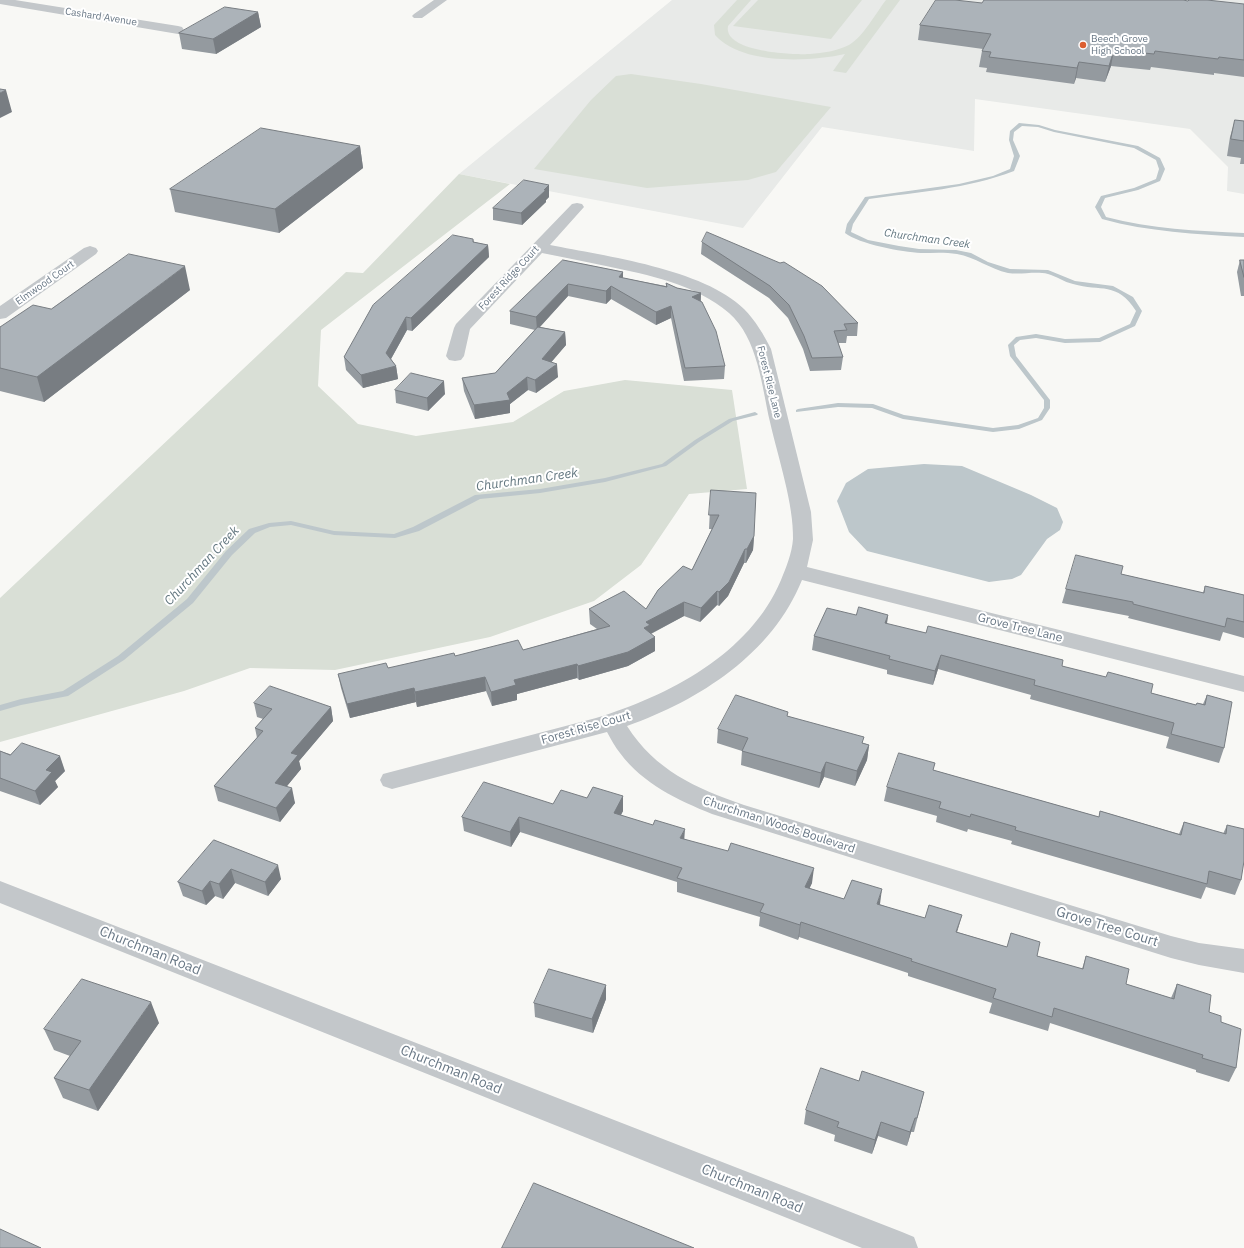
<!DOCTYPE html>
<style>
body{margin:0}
canvas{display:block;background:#f8f8f5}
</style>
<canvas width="1244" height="1248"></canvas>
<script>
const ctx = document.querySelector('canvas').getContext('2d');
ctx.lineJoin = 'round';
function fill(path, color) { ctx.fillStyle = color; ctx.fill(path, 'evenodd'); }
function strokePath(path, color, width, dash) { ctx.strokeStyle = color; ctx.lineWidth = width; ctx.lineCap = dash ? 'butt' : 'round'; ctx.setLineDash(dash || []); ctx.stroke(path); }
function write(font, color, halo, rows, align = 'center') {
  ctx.font = font + ' "IBM Plex Sans",sans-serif'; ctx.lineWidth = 4; ctx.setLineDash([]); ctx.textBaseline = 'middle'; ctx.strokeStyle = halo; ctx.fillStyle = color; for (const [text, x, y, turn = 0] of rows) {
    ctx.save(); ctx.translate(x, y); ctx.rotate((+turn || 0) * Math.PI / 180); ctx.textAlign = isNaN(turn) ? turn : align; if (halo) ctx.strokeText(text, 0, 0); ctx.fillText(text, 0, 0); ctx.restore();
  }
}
const built = new Path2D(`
 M 672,0 L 1244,0 L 1244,194 L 1227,191 L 1228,167 L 1190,129 L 975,99 L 974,151 L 822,127 L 743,228 L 459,174 Z`);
const green = new Path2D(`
 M 737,0 L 751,0 L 728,26 C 723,52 793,55 810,54 C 823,53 837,51 849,45 C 863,37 876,13 886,0 L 900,0 L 846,73 L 833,71 L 845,54 C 810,62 741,65 715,35 L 714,25 Z
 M 758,0 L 862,0 L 831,39 L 733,26 Z
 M 631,74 L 701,84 L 831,107 L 776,172 L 748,180 L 647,188 L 534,169 L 591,100 L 616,76 Z
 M 459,174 L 510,184 L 321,330 L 318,386 L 358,424 L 416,436 L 513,422 L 564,391 L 625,380 L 732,390 L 747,489 L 689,494 L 641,565 L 594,601 L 490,637 L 335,670 L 250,668 L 184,691 L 0,742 L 0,598 L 346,272 L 363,273 Z`);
const water = new Path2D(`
 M 924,464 L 962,466 L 1031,495 L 1057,508 L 1063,522 L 1060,530 L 1047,539 L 1021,575 L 1012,579 L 989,582 L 867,551 L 849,532 L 837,501 L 846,483 L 868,469 Z`);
const stream = new Path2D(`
 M 1019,123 L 1039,125 L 1055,130 L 1138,146 L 1160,158 L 1165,169 L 1160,181 L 1138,190 L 1105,198 L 1101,207 L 1106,217 C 1151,229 1197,231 1244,233 L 1244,237 C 1196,234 1149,232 1102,219 L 1095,207 L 1101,196 L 1134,188 L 1156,179 L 1159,169 L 1156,160 L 1134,148 L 1054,132 L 1038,127 L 1022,126 L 1014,132 L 1013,140 L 1020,156 L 1014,171 C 967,189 918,192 869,199 L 853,224 L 851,232 L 868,240 L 899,246 L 919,249 L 956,250 L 971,253 L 988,262 L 1010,269 L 1048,270 L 1075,281 L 1113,286 L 1133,297 L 1142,311 L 1135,326 L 1100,342 L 1065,343 L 1036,338 L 1020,340 L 1014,345 L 1016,356 L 1050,400 L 1050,408 L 1042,420 L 1019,429 L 993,432 L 903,419 L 872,408 L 838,407 L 796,412 L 796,410 L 798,409 L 838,403 L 873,404 L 904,415 L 993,428 L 1018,425 L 1038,418 L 1044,408 L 1044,400 L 1010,356 L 1008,345 L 1016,337 L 1036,334 L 1065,339 L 1099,338 L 1130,324 L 1136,311 C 1117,281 1101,292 1073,284 C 1064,282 1056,276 1048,274 C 1035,271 1021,275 1008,273 C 990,269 975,257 957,254 C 945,252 933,253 921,253 C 902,252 859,244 845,233 L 847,224 L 865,197 L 959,184 L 993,176 L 1010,169 L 1014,156 L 1009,140 L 1010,131 Z
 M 755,412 L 758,414 L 757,415 L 733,421 L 699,442 L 666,466 L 605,482 L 540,493 L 480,499 L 419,531 L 395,538 L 334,535 L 291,525 L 270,527 L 255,533 L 232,555 L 193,603 L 124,660 L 68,696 L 21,705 L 0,711 L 0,705 L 21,699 L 63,691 L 118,656 L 187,599 L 226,551 L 249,529 L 269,523 L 291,521 L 334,531 L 394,534 L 413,527 L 475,495 L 540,489 L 605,478 L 662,464 L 695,440 L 729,419 Z`);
const street = new Path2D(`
 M 0,0 L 15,0 L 178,26 L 182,27 L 184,30 L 182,33 L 178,34 L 0,4 Z
 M 434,0 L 447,0 L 422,18 L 414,18 L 412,16 L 414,14 Z
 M 577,203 L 582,204 L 584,207 L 550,245 C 605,256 704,269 744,309 C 755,320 764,335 771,349 L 811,512 L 813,540 L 807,567 L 1244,676 L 1244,692 L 802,580 C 772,654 700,700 627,726 C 655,770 695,788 744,805 L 1171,936 L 1199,943 L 1244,949 L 1244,973 L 1199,965 L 1171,958 L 712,814 C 678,800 643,784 620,753 C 615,747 611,739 607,732 L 392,789 L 383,786 L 380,780 L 383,774 L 596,718 C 668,696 750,654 781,580 C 786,568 792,553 793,539 C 794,505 778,457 770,422 C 762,387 758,338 729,313 C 695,284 649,275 606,266 C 585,262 564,257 542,253 L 470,329 L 464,356 L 461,360 L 455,361 L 449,360 L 446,356 L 454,328 L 456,324 L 572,204 Z
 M 90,246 L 96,248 L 98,251 L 96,254 L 6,318 L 0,319 L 0,306 L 84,248 Z
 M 0,881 L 902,1232 L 914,1237 L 918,1248 L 862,1248 L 0,903 Z`);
const wall = new Path2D(`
 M 982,3 L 1244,4 L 1244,77 L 1214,73 L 1214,75 L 1151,67 L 1150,70 L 1111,66 L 1105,82 L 1076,78 L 1074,84 L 986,72 L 987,68 L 979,67 L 982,51 L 983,49 L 918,40 L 920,25 Z
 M 258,12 L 261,27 L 216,54 L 182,49 L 179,33 Z
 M 1235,120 L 1244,121 L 1244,164 L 1240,164 L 1241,158 L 1227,156 L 1230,137 Z
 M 360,146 L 363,168 L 279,233 L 175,212 L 170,189 Z
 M 549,185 L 549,197 L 546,200 L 546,202 L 522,225 L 493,220 L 493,208 Z
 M 473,239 L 474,242 L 488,245 L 489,257 L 412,331 L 407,330 L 391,359 L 396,366 L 398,379 L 363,388 L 346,370 L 344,357 Z
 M 702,242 L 858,323 L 857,336 L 847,336 L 846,343 L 838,343 L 843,357 L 841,370 L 810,371 L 803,349 L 788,318 L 769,298 L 701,254 Z
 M 563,260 L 623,272 L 623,278 L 666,286 L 666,283 L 677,288 L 701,293 L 701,302 L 725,366 L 724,379 L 684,381 L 671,318 L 656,325 L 611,299 L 606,304 L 568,296 L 540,327 L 565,332 L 566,345 L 551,362 L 558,377 L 536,393 L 528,390 L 510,404 L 510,413 L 475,419 L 464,391 L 462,378 L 495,373 L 535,330 L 510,324 L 510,311 Z
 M 1240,260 L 1244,260 L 1244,296 L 1241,296 L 1237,272 Z
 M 190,290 L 44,402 L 0,391 L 0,327 L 51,309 Z
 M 395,390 L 445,394 L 428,411 L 396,403 Z
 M 711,490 L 754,536 L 753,550 L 746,563 L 744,563 L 728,596 L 719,606 L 717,605 L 700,622 L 684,616 L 651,634 L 655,651 L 628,666 L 579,680 L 577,678 L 517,694 L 517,700 L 492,706 L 486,691 L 417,707 L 416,702 L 350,718 L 341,688 L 338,674 L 388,668 L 455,656 L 523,650 L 597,629 L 590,624 L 589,609 L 646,609 L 692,570 L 712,529 L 709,529 Z
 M 1121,574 L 1203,593 L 1205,586 L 1244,595 L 1244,638 L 1223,632 L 1220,641 L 1128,618 L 1129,616 L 1062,603 L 1066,589 Z
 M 856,615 L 888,615 L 887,624 L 1062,666 L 1151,693 L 1196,705 L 1197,703 L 1203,704 L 1207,695 L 1224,748 L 1219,763 L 1166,748 L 1169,737 L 1030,699 L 1031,695 L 938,669 L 933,685 L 887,674 L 887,670 L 812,650 L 814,636 Z
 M 254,703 L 331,707 L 333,721 L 299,761 L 301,769 L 287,786 L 295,803 L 280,822 L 218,801 L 214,786 L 257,738 L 255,728 L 263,719 L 257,717 Z
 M 788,716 L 869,745 L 867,760 L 855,786 L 824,777 L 819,788 L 741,765 L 742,751 L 717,743 L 718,729 Z
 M 0,751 L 65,771 L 55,781 L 58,787 L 40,805 L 0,791 Z
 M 935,763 L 933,770 L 1099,817 L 1100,811 L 1179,834 L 1184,822 L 1223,834 L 1227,825 L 1241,880 L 1235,895 L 1206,887 L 1201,899 L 1011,844 L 1012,841 L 968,829 L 967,832 L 936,822 L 937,816 L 884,801 L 887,787 Z
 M 623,796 L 623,811 L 621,815 L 684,839 L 812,883 L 809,888 L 844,899 L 879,904 L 957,932 L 1007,947 L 1082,969 L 1086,956 L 1126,984 L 1171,998 L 1177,984 L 1221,1022 L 1236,1068 L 1229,1082 L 1196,1072 L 1196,1070 L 1050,1023 L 1048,1031 L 989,1013 L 992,1003 L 908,976 L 908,973 L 799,937 L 798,940 L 759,926 L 760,917 L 677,892 L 677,882 L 520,832 L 511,847 L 464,831 L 462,817 L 553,804 L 587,798 Z
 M 214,840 L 281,879 L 268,896 L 235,883 L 223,899 L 215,896 L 206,905 L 183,896 L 178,882 Z
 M 606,985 L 606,999 L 593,1033 L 535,1017 L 534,1003 Z
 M 159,1023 L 98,1111 L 63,1098 L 54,1078 L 70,1056 L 54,1050 L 44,1029 Z
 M 859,1081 L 924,1092 L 914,1132 L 911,1132 L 907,1146 L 878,1136 L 872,1154 L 834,1141 L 835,1135 L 804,1124 L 806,1110 Z`);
const shadedWall = new Path2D(`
 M 258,12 L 261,27 L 216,54 L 213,39 Z
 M 1114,50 L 1111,66 L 1105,82 L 1109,66 Z
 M 1079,62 L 1076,78 L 1074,84 L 1077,68 Z
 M 6,90 L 12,112 L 0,118 L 0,93 Z
 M 360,146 L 363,168 L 279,233 L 275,209 Z
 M 549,185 L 549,197 L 546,200 L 546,202 L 522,225 L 521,213 Z
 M 488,245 L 489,257 L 412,331 L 411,318 Z
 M 185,266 L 190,290 L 44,402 L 37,377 Z
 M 623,272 L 623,285 L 619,277 Z
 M 568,284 L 568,296 L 537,330 L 536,317 Z
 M 611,286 L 611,299 L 606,304 L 606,291 Z
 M 701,293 L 700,306 L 692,297 Z
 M 671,306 L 671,318 L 656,325 L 656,312 Z
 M 406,317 L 407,330 L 387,366 L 386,353 Z
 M 565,332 L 566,345 L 543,372 L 542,359 Z
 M 557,364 L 558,377 L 536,393 L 535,380 Z
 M 396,366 L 398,379 L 363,388 L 361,375 Z
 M 527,377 L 528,390 L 510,404 L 510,413 L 475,419 L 474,405 L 507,393 Z
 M 444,381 L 445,394 L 428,411 L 427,398 Z
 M 754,536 L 753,550 L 746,563 L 747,549 Z
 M 745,549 L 744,563 L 728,596 L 719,606 L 719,592 Z
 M 717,591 L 717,605 L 700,622 L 701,608 Z
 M 684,602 L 684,616 L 650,634 L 644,628 L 646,622 Z
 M 888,615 L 886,629 L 885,623 Z
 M 655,637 L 655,651 L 628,666 L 579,680 L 578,666 Z
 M 941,655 L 938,669 L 933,685 L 935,671 Z
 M 577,664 L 577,678 L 517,694 L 517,700 L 492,706 L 491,692 L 514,680 Z
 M 485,677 L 486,691 L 417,707 L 415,692 Z
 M 414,688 L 416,702 L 350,718 L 347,704 Z
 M 331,707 L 333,721 L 299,761 L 301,769 L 278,797 L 275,783 L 291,753 Z
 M 869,745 L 867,760 L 855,786 L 857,771 Z
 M 60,756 L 65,771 L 55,781 L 58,787 L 40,805 L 35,791 L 46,770 Z
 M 826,762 L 824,777 L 819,788 L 821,773 Z
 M 292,788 L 295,803 L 280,822 L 276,808 Z
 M 623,796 L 623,811 L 614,827 L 614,813 Z
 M 519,817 L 520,832 L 511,847 L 510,832 Z
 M 685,829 L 684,843 L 680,838 Z
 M 278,865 L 281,879 L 268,896 L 265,882 Z
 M 814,868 L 812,883 L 804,901 L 805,887 Z
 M 231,869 L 235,883 L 223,899 L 219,884 Z
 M 210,881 L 215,896 L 206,905 L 202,891 Z
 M 882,889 L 880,904 L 874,918 L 877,904 Z
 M 962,915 L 958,929 L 953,946 L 956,932 Z
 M 801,922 L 799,937 L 798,940 L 800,925 Z
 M 606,985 L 606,999 L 593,1033 L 592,1019 Z
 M 151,1002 L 159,1023 L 98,1111 L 89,1090 Z
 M 915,1118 L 907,1146 L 910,1132 Z
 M 881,1122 L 878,1136 L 872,1154 L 875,1140 Z`);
const building = new Path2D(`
 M 936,0 L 955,0 L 982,3 L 984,0 L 1183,0 L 1188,1 L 1189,0 L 1207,0 L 1244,4 L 1244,60 L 1219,57 L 1218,59 L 1155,51 L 1154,54 L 1114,50 L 1109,66 L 1079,62 L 1077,68 L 989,57 L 991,52 L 982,51 L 991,34 L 920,25 Z
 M 225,7 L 258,12 L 213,39 L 179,33 Z
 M 0,89 L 6,90 L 0,93 Z
 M 1235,120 L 1244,121 L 1244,141 L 1231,139 Z
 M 261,128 L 360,146 L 275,209 L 170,189 Z
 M 524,180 L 549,185 L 544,190 L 546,190 L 521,213 L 493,208 Z
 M 707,232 L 780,263 L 784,262 L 822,286 L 858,323 L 844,324 L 847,330 L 834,331 L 843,357 L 812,358 L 804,336 L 789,305 L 770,286 L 702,242 Z
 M 453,235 L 473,239 L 473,242 L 488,245 L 411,318 L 406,317 L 386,353 L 396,366 L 361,375 L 344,357 L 373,305 Z
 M 129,254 L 185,266 L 37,377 L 0,368 L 0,327 L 33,305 L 51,309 Z
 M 563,260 L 623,272 L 619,277 L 667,287 L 666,283 L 677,288 L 701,293 L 692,297 L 702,302 L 716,331 L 725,366 L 685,368 L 671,306 L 656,312 L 611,286 L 606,291 L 568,284 L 536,317 L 510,311 Z
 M 1240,260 L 1244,260 L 1244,277 Z
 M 538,327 L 565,332 L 542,359 L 557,364 L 535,380 L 527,377 L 507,393 L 510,400 L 474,405 L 462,378 L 495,373 Z
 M 411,373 L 444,381 L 427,398 L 395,390 Z
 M 711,490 L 756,493 L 754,536 L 747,549 L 745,549 L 729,582 L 719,592 L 717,591 L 701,608 L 684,602 L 646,622 L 650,625 L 644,628 L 655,637 L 628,652 L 578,666 L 577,664 L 514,680 L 516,685 L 491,692 L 485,677 L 415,692 L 414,688 L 347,704 L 338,674 L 386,663 L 388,668 L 454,653 L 455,656 L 518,640 L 523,650 L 610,626 L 589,609 L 624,591 L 646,609 L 658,590 L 683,566 L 692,570 L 719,515 L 709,515 Z
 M 1076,555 L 1123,566 L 1121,574 L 1204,593 L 1205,586 L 1244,595 L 1244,622 L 1227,618 L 1225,627 L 1133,604 L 1133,602 L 1066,589 Z
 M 859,607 L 888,615 L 885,623 L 926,633 L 928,626 L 1063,660 L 1062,666 L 1106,677 L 1108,672 L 1153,684 L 1151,693 L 1196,705 L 1197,703 L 1205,705 L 1207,695 L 1232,702 L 1224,748 L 1171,734 L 1174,723 L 1034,685 L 1035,680 L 941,655 L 935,671 L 889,659 L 890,656 L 814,636 L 827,608 L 856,615 Z
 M 270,686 L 331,707 L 291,753 L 298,755 L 275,783 L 292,788 L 276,808 L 214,786 L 263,731 L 255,728 L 272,709 L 254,703 Z
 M 736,695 L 788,712 L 787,716 L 864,737 L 862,743 L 869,745 L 857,771 L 826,762 L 821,773 L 742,751 L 748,738 L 718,729 Z
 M 22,743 L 60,756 L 46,770 L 52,772 L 35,791 L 0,778 L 0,751 L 10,755 Z
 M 899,753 L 935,763 L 933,770 L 1099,817 L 1100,811 L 1181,835 L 1184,822 L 1226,834 L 1227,825 L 1244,829 L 1244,861 L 1241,880 L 1209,871 L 1207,884 L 1015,830 L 1016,827 L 971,814 L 970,817 L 939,808 L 941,802 L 887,787 Z
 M 484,782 L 553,804 L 561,790 L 587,798 L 593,787 L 623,796 L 614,813 L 653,825 L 655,820 L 685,829 L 680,838 L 728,851 L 731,843 L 814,868 L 805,887 L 844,899 L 852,880 L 882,889 L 877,904 L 925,918 L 929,905 L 962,915 L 956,932 L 1007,947 L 1011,933 L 1040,942 L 1037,956 L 1083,969 L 1086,956 L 1129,969 L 1126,984 L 1174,999 L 1177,984 L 1211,995 L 1209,1012 L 1221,1016 L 1221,1022 L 1241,1029 L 1236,1068 L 1202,1058 L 1203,1055 L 1054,1008 L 1052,1017 L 993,998 L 996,989 L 911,961 L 912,959 L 801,922 L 800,925 L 760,912 L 764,904 L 677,878 L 682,868 L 519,817 L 510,832 L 462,817 Z
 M 214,840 L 278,865 L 265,882 L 231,869 L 219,884 L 210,881 L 202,891 L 178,882 Z
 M 549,969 L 606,985 L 592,1019 L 534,1003 Z
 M 82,979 L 151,1002 L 89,1090 L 54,1078 L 81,1041 L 44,1029 Z
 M 821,1068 L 859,1081 L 862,1071 L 924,1092 L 917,1118 L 915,1118 L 910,1132 L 881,1122 L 875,1140 L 837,1127 L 839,1122 L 806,1110 Z
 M 534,1183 L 694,1248 L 502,1248 Z
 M 0,1229 L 41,1248 L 0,1248 Z`);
const markers = [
 [1083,45,4,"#dc5f31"]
];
const farStreetnames = [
 ["Cashard Avenue",101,17,9],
 ["Forest Ridge Court",509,278,-47],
 ["Elmwood Court",45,283,-35],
 ["Forest Rise Lane",769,382,76]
];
const farPoinames = [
 ["Beech Grove",1091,39],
 ["High School",1091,51]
];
const farWaternames = [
 ["Churchman Creek",927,239,8]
];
const streetNames = [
 ["Grove Tree Lane",1020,628,14],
 ["Forest Rise Court",586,728,-16],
 ["Churchman Woods Boulevard",779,825,18]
];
const waterNames = [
 ["Churchman Creek",527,480,-8],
 ["Churchman Creek",202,566,-47]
];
const nearStreetnames = [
 ["Grove Tree Court",1107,927,17],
 ["Churchman Road",150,951,22],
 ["Churchman Road",451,1070,22],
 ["Churchman Road",752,1189,22]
];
fill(built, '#e8eae8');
fill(green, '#d9dfd6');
fill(water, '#bdc7cb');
fill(stream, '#bdc7cb');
fill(street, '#c3c7ca');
fill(wall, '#949a9f');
fill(shadedWall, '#787d82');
fill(building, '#acb3b9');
strokePath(building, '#787d82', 1);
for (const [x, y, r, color] of markers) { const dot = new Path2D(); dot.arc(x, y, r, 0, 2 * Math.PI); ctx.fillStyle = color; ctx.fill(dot); strokePath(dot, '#fff', 1.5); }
write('10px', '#687785', '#fff', farStreetnames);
write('10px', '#687785', '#fff', farPoinames, 'left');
write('italic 11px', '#637780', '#fff', farWaternames);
write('12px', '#687785', '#fff', streetNames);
write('italic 13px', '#637780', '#fff', waterNames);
write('14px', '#687785', '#fff', nearStreetnames);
</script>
